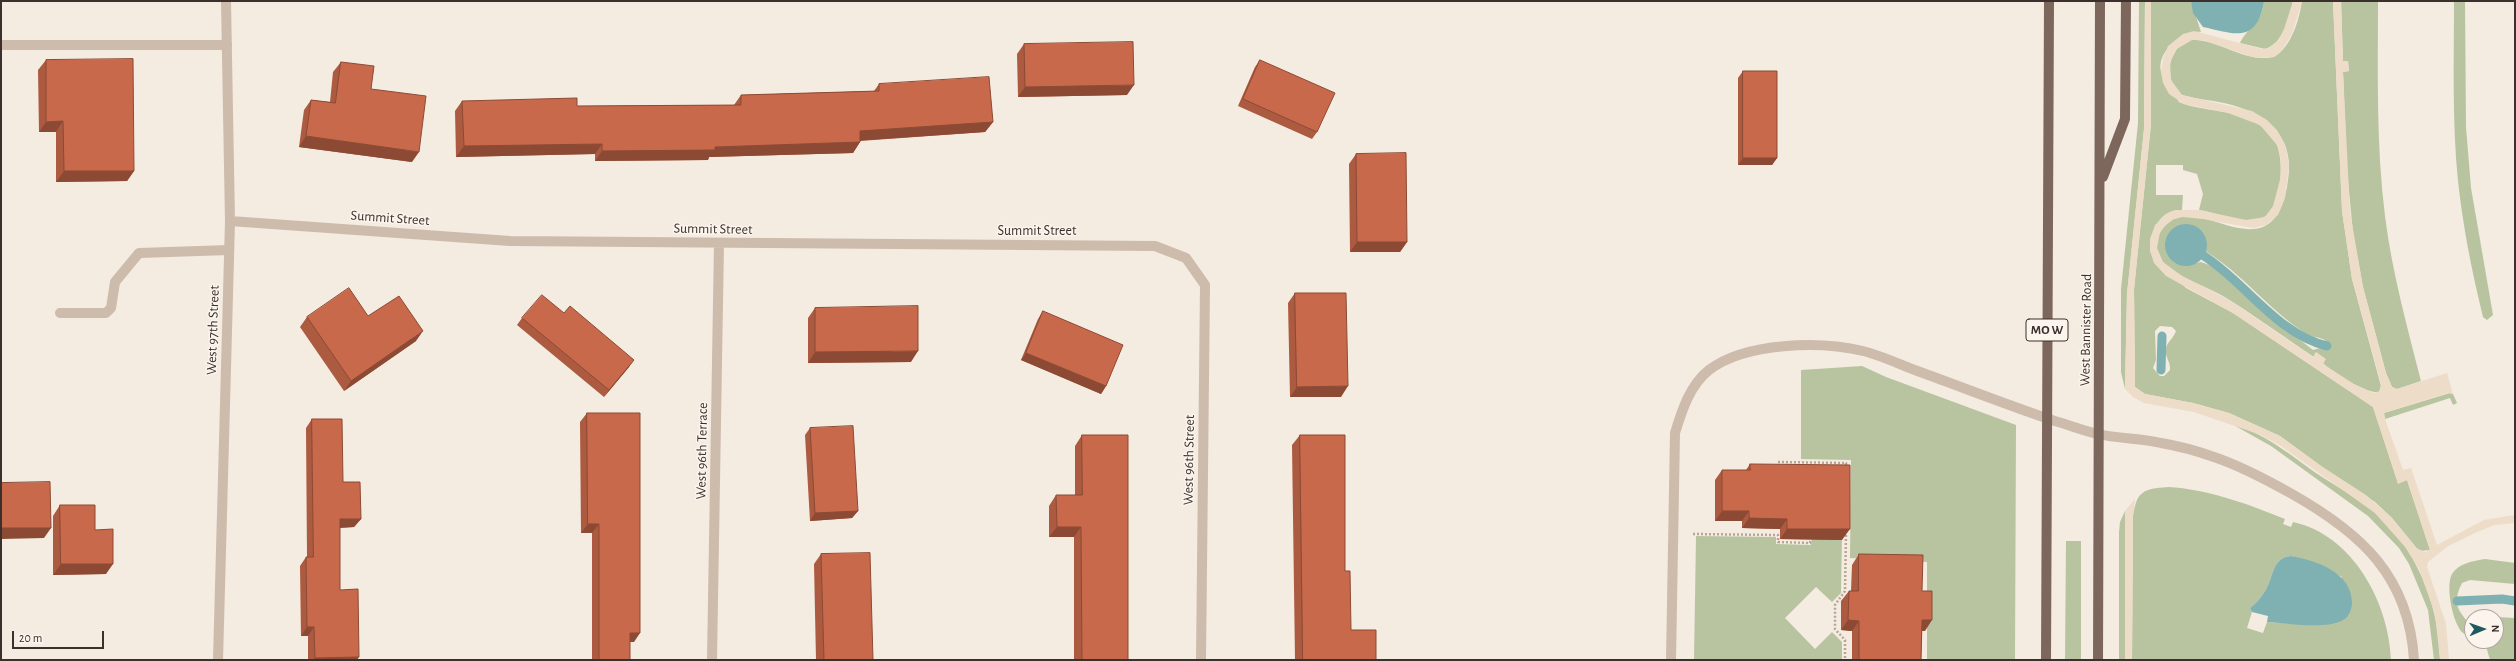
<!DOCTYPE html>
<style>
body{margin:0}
#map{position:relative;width:2516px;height:661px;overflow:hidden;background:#f4ebe1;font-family:"Alegreya Sans",sans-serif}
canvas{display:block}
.frame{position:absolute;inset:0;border:2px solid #3b302b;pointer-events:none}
.north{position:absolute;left:2464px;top:609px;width:40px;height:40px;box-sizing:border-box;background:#fbf5ee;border:1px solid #aea6a0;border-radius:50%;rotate:88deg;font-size:11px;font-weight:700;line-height:16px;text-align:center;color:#3b302b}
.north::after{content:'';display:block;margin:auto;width:14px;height:18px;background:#1f5a5e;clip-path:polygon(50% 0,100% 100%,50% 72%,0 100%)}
.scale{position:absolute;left:12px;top:631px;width:92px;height:18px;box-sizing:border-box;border:2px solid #3b302b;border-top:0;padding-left:5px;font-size:12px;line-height:14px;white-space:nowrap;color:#3b302b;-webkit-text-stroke:3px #fbf5ee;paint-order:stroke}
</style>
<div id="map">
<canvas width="2516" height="661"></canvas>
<div class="frame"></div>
<div class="north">N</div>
<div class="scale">20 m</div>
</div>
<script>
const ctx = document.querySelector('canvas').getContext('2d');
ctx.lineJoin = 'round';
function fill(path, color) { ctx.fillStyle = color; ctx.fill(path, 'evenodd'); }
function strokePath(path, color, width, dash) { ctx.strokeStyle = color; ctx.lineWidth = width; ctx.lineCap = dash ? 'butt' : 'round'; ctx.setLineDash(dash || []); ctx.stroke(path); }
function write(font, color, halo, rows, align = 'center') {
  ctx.font = font + ' "Alegreya Sans",sans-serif'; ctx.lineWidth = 3; ctx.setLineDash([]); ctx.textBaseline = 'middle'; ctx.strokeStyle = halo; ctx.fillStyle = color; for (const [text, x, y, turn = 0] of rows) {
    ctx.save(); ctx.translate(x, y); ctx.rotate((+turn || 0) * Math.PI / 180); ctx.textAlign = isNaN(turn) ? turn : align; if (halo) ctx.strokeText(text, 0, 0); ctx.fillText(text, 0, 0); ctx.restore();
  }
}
const green = new Path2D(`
 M 2139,1 L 2145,1 L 2144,129 L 2127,294 L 2125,389 L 2121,372 L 2121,289 L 2138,123 Z
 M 2151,1 L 2191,1 L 2201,32 C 2183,30 2156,52 2161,72 C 2164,82 2174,93 2179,102 C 2205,113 2237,108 2261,126 C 2267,130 2273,138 2277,145 C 2284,161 2282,211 2262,218 C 2243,225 2218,213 2199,210 L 2203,194 L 2197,174 L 2183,170 L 2183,165 L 2156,165 L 2156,195 L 2183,195 L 2182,210 C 2159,209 2152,231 2150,251 L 2186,288 L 2233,313 L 2373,407 L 2398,483 L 2407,480 L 2430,550 L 2419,551 L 2392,518 L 2375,502 L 2321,466 L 2280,436 L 2229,413 L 2193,403 L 2145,394 L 2135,387 L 2134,289 L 2151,124 ZM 2160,326 L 2172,327 L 2176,331 C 2174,337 2167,343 2166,348 C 2164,356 2171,362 2170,370 L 2164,376 L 2160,376 L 2153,368 L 2156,360 L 2155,331 Z
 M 2264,1 L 2293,1 C 2290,17 2283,44 2265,49 L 2240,43 C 2248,26 2261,26 2264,1 Z
 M 2302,1 L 2333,1 L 2342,211 L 2352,279 L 2381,386 L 2379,392 C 2366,394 2332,373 2323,363 C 2320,361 2318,356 2316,352 L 2314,357 C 2284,337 2254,315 2223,296 C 2207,287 2188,281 2172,270 C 2165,265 2158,258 2157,249 C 2156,237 2163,223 2174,219 C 2203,208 2234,237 2263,227 C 2279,220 2284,202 2287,187 C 2298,138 2268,113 2224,103 C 2210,100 2196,99 2182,95 C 2174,88 2170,82 2170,71 C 2169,57 2180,38 2196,40 C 2223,42 2246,63 2274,57 C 2292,46 2299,20 2302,1 ZM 2206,246 L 2205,251 C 2242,273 2269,310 2305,333 C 2312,337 2319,337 2325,340 L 2327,346 L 2313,350 L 2265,313 L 2212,266 L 2201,262 L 2183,265 Z
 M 2341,1 L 2378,1 C 2378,73 2376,144 2385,216 C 2392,272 2407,326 2421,381 L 2397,389 L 2392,387 L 2386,373 L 2363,287 L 2353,233 L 2347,170 L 2343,72 L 2349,71 L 2348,61 L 2343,61 Z
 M 2454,1 L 2465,1 L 2466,127 L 2471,188 L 2493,315 L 2487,320 L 2483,317 C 2472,272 2463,227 2458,181 C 2452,121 2454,61 2454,1 Z
 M 1862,366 L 1886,377 L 2016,425 L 2015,660 L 1927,660 L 1927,562 L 1850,558 L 1851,460 L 1801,459 L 1801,370 Z
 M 2450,393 L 2453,394 L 2457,403 L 2453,405 L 2450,398 L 2385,419 L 2384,413 Z
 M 2230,423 C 2267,435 2285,451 2316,473 C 2329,482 2344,490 2357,499 C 2411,535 2439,597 2440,660 L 2434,660 L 2428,610 L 2409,564 L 2399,548 L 2368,516 L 2271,446 Z
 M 2168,487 C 2207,489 2248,504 2285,519 L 2283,524 L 2291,527 L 2293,522 C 2353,535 2389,603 2391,660 L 2132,660 L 2133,516 C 2137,491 2143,489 2168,487 ZM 2291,556 L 2315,563 L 2342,577 L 2297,624 L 2267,622 L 2263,633 L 2247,628 L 2252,612 L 2250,608 C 2256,604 2261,597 2265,591 C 2274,578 2271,558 2291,556 Z
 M 2125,511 L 2125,660 L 2119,660 L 2119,532 L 2120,522 Z
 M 1696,536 L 1776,537 L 1776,544 L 1811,545 L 1812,537 L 1842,537 L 1841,593 L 1832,602 L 1816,587 L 1785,618 L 1815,649 L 1832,632 L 1842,642 L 1842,660 L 1694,660 Z
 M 2066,541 L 2081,541 L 2081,660 L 2065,660 Z
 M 2485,559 L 2515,563 L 2515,584 L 2470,580 L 2462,583 C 2446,614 2472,614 2472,637 C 2470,636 2465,635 2463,633 C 2453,625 2445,586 2452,574 C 2459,563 2473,561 2485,559 Z
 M 2496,617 L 2515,618 L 2515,660 L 2490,660 L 2486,646 L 2479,641 L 2496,641 Z`);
const plaza = new Path2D(`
 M 2145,1 L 2151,1 L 2151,124 L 2134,289 L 2135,387 L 2145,394 L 2193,403 L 2229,413 L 2280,436 L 2321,466 L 2366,495 L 2392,518 L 2416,548 L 2425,552 L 2430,550 L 2407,480 L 2398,484 L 2373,407 L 2233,313 L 2166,276 L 2154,263 L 2150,251 L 2150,239 L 2155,225 L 2166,214 L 2175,210 L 2199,210 L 2246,220 L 2265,217 L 2273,206 L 2281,176 L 2281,160 L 2277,145 L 2260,125 L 2228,113 L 2184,104 L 2169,94 L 2163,83 L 2161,72 L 2163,59 L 2168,46 L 2183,34 L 2194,31 L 2262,49 L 2268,48 L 2278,41 L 2284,29 L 2293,1 L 2302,1 L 2292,34 L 2282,50 L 2274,57 L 2256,58 L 2202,40 L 2192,40 L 2177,49 L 2170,62 L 2171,80 L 2182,95 L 2252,111 L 2267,120 L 2277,130 L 2286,147 L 2289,166 L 2285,198 L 2278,215 L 2266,225 L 2253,228 L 2203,219 L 2182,217 L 2174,219 L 2166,225 L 2160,232 L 2157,248 L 2163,262 L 2182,276 L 2226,298 L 2313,357 L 2316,352 L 2326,359 L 2323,364 L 2354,384 L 2374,393 L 2380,391 L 2381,384 L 2352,279 L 2342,211 L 2333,1 L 2341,1 L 2343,61 L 2348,61 L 2349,71 L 2343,72 L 2350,212 L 2363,287 L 2386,373 L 2392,387 L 2397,389 L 2447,373 L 2453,394 L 2448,393 L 2384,413 L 2385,419 L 2403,470 L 2411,468 L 2437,545 L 2484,520 L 2515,515 L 2515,523 L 2494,525 L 2475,533 L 2448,546 L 2428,562 L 2427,567 L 2446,624 L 2449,660 L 2440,660 L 2435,614 L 2419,569 L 2406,548 L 2375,513 L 2281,446 L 2261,435 L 2194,412 L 2144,403 L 2133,397 L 2125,389 L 2127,294 L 2144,129 Z
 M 2135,499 L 2133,516 L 2132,660 L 2125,660 L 2125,511 Z`);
const water = new Path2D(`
 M 2191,1 L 2264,1 L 2264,2 C 2256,44 2235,34 2203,27 L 2193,13 Z
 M2165 245a21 21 0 1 1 42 0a21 21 0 1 1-42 0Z
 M 2291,556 C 2317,561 2351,572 2352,602 C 2352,609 2349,617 2343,620 C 2326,630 2287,623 2267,622 L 2268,616 L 2252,612 L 2250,608 C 2256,604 2261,597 2265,591 C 2274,578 2271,558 2291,556 Z`);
const stream = new Path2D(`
 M 2204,256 C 2245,282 2277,334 2327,346
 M 2161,370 L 2162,336
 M 2457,601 L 2502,599 L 2515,601`);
const path = new Path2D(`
 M 1778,462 L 1846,463 L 1846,468
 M 1844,533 L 1846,533 L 1845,591 L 1835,605 L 1835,629 L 1845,640 L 1845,660
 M 1693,534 L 1778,535 L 1778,542 L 1810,543 L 1811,537`);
const lane = new Path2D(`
 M 1,45 L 227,45
 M 60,313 L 106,313 L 111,308 L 115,282 L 139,253 L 229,250
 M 1671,660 L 1675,433 C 1682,410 1690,385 1709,370 C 1746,342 1820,341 1863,351 C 1883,356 1903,366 1923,373 C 1967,389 2010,406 2055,421 C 2069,425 2084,431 2098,434 C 2119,439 2141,438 2161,443 C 2179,446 2197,451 2214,457 C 2241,466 2267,480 2292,494 C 2361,533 2409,576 2414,660`);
const street = new Path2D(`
 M 230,221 L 510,241 L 1155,246 L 1186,258 L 1205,285 L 1201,660
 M 218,660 L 230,221 L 226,1
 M 712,660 L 719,243`);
const primary = new Path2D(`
 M 2103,177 L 2125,119 L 2126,1
 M 2046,660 L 2049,1
 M 2098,660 L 2100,1`);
const wall = new Path2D(`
 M 1024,44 L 1127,95 L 1018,97 L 1017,54 Z
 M 46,60 L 134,171 L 127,181 L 56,182 L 56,132 L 39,132 L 38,70 Z
 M 1260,60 L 1317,132 L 1312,139 L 1238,106 L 1255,67 Z
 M 341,62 L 371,89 L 412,162 L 299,147 L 304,110 L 311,100 L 330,102 L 333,72 Z
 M 1743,71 L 1777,158 L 1772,165 L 1738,165 L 1738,78 Z
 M 879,84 L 993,122 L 985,132 L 860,141 L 860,142 L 853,153 L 709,157 L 708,160 L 595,161 L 595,154 L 456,157 L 455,111 L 462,101 L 577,106 L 734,105 L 741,95 L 874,91 Z
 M 1356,154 L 1407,242 L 1400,252 L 1350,252 L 1349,164 Z
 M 1295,293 L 1341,397 L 1290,397 L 1288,303 Z
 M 815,308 L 911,362 L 808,363 L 808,318 Z
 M 1043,311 L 1106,386 L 1101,394 L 1021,360 L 1038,319 Z
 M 368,316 L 416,341 L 344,391 L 300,327 L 307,317 Z
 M 522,318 L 629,367 L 604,397 L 517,325 Z
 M 587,413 L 634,642 L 630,642 L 630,660 L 592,660 L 592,533 L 581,533 L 580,422 Z
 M 312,419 L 361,519 L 354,527 L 340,528 L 340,590 L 357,660 L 308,660 L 308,636 L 301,636 L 300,566 L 306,557 L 307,557 L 306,428 Z
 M 810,428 L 858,511 L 852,518 L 810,521 L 805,435 Z
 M 1082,435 L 1128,660 L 1074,660 L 1074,537 L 1049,537 L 1049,506 L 1056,495 L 1075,495 L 1075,446 Z
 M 1300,435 L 1345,571 L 1351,630 L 1376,660 L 1295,660 L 1292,445 Z
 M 1750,464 L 1842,540 L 1780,539 L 1780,529 L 1742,528 L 1742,521 L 1715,521 L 1715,480 L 1722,470 L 1746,470 Z
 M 60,505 L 95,530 L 106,574 L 53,575 L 53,516 Z
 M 821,554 L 873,660 L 816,660 L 814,564 Z
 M 1859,554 L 1922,591 L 1925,631 L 1922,631 L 1921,660 L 1852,660 L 1852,631 L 1841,630 L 1841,601 L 1849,591 L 1851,591 L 1852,565 Z`);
const shadedWall = new Path2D(`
 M 1134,85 L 1127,95 L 1018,97 L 1025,87 Z
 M 63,121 L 56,132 L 39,132 L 46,122 Z
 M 993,122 L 985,132 L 853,141 L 860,131 Z
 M 306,136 L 419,152 L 412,162 L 299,147 Z
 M 860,142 L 853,153 L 709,157 L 708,160 L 595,161 L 602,151 Z
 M 602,144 L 595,154 L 456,157 L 464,146 Z
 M 1743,158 L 1777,158 L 1772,165 L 1738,165 Z
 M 64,171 L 134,171 L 127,181 L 56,182 Z
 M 1357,242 L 1407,242 L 1400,252 L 1350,252 Z
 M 423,331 L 416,341 L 344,391 L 351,381 Z
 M 918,351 L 911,362 L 808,363 L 815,352 Z
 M 1026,353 L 1106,386 L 1101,394 L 1021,360 Z
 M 634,360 L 629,367 L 604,397 L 609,390 Z
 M 1348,386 L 1341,397 L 1290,397 L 1297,387 Z
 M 858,511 L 852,518 L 810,521 L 815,513 Z
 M 1722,511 L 1749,511 L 1742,521 L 1715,521 Z
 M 1749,518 L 1787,519 L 1780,529 L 1742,528 Z
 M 340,519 L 361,519 L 354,527 L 334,528 Z
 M 588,524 L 599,524 L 592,533 L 581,533 Z
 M 1057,527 L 1081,527 L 1074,537 L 1049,537 Z
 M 1,528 L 51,528 L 44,538 L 1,539 Z
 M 1787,529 L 1850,529 L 1842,540 L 1780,539 Z
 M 61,564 L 113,564 L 106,574 L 53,575 Z
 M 1848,620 L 1859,621 L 1852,631 L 1841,630 Z
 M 1922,620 L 1932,620 L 1925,631 L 1915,631 Z
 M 307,627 L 314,627 L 308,636 L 301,636 Z
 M 630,633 L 640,633 L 634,642 L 624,642 Z
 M 359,657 L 357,660 L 313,660 L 315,658 Z`);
const building = new Path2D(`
 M 1133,42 L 1134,85 L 1025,87 L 1024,44 Z
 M 133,59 L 134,171 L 64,171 L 63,121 L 46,122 L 46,60 Z
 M 1260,60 L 1335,93 L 1317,132 L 1243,99 Z
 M 341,62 L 374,66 L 371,89 L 426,96 L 419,152 L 306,136 L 311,100 L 335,103 Z
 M 1743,71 L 1777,71 L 1777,158 L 1743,158 Z
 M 989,77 L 993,122 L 860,131 L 860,142 L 715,147 L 715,150 L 602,151 L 602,144 L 464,146 L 462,101 L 577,98 L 577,106 L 741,105 L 741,95 L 879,91 L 879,84 Z
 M 1406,153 L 1407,242 L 1357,242 L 1356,154 Z
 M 349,288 L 368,316 L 399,296 L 423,331 L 351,381 L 307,317 Z
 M 1295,293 L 1346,293 L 1348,386 L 1297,387 Z
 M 542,295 L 564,313 L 570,306 L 634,360 L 609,390 L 522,318 Z
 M 918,306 L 918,351 L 815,352 L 815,308 Z
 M 1043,311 L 1123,345 L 1106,386 L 1026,353 Z
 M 587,413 L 640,413 L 640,633 L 630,633 L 630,660 L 599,660 L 599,524 L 588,524 Z
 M 312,419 L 342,419 L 343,482 L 360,482 L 361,519 L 340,519 L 340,590 L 358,589 L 359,657 L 315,658 L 314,627 L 307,627 L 306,557 L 313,557 Z
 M 853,426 L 858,511 L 815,513 L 810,428 Z
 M 1082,435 L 1128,435 L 1128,660 L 1082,660 L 1081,527 L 1057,527 L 1056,495 L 1082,495 Z
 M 1300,435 L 1345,435 L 1345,571 L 1350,571 L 1351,630 L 1376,630 L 1376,660 L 1303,660 Z
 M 1750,464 L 1850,465 L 1850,529 L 1787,529 L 1787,519 L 1749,518 L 1749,511 L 1722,511 L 1722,470 L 1750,470 Z
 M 50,482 L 51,528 L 1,528 L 1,483 Z
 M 60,505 L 95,505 L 95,530 L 113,529 L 113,564 L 61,564 Z
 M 870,553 L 873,660 L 824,660 L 821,554 Z
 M 1859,554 L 1923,555 L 1922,591 L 1932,591 L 1932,620 L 1922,620 L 1921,660 L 1859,660 L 1859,621 L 1848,620 L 1849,591 L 1858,591 Z`);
const shields = [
 [2047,330,42]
];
const shieldNames = [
 ["MO W",2047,330]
];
const streetNames = [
 ["Summit Street",390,218,4],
 ["Summit Street",713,229,1],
 ["Summit Street",1037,231],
 ["West 97th Street",213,330,-88],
 ["West Bannister Road",2086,330,-89],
 ["West 96th Terrace",702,451,-89],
 ["West 96th Street",1189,460,-89]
];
fill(green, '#b8c4a0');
fill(plaza, '#ecdcc8');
fill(water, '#7fb0b2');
strokePath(stream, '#7fb0b2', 9);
strokePath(path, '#b9a596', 2.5, [2, 2]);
strokePath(lane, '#cdbbac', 10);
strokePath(street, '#cdbbac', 10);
strokePath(primary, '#7d675c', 10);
fill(wall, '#ac5a40');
fill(shadedWall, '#8c4a34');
fill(building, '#c8694b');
strokePath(building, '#8c4a34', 1);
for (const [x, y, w] of shields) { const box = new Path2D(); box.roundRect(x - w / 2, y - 11, w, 22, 3); ctx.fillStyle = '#fbf5ee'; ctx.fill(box); strokePath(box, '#3b302b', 1); }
write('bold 13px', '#3b302b', null, shieldNames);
write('14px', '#3b302b', '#fbf5ee', streetNames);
</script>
